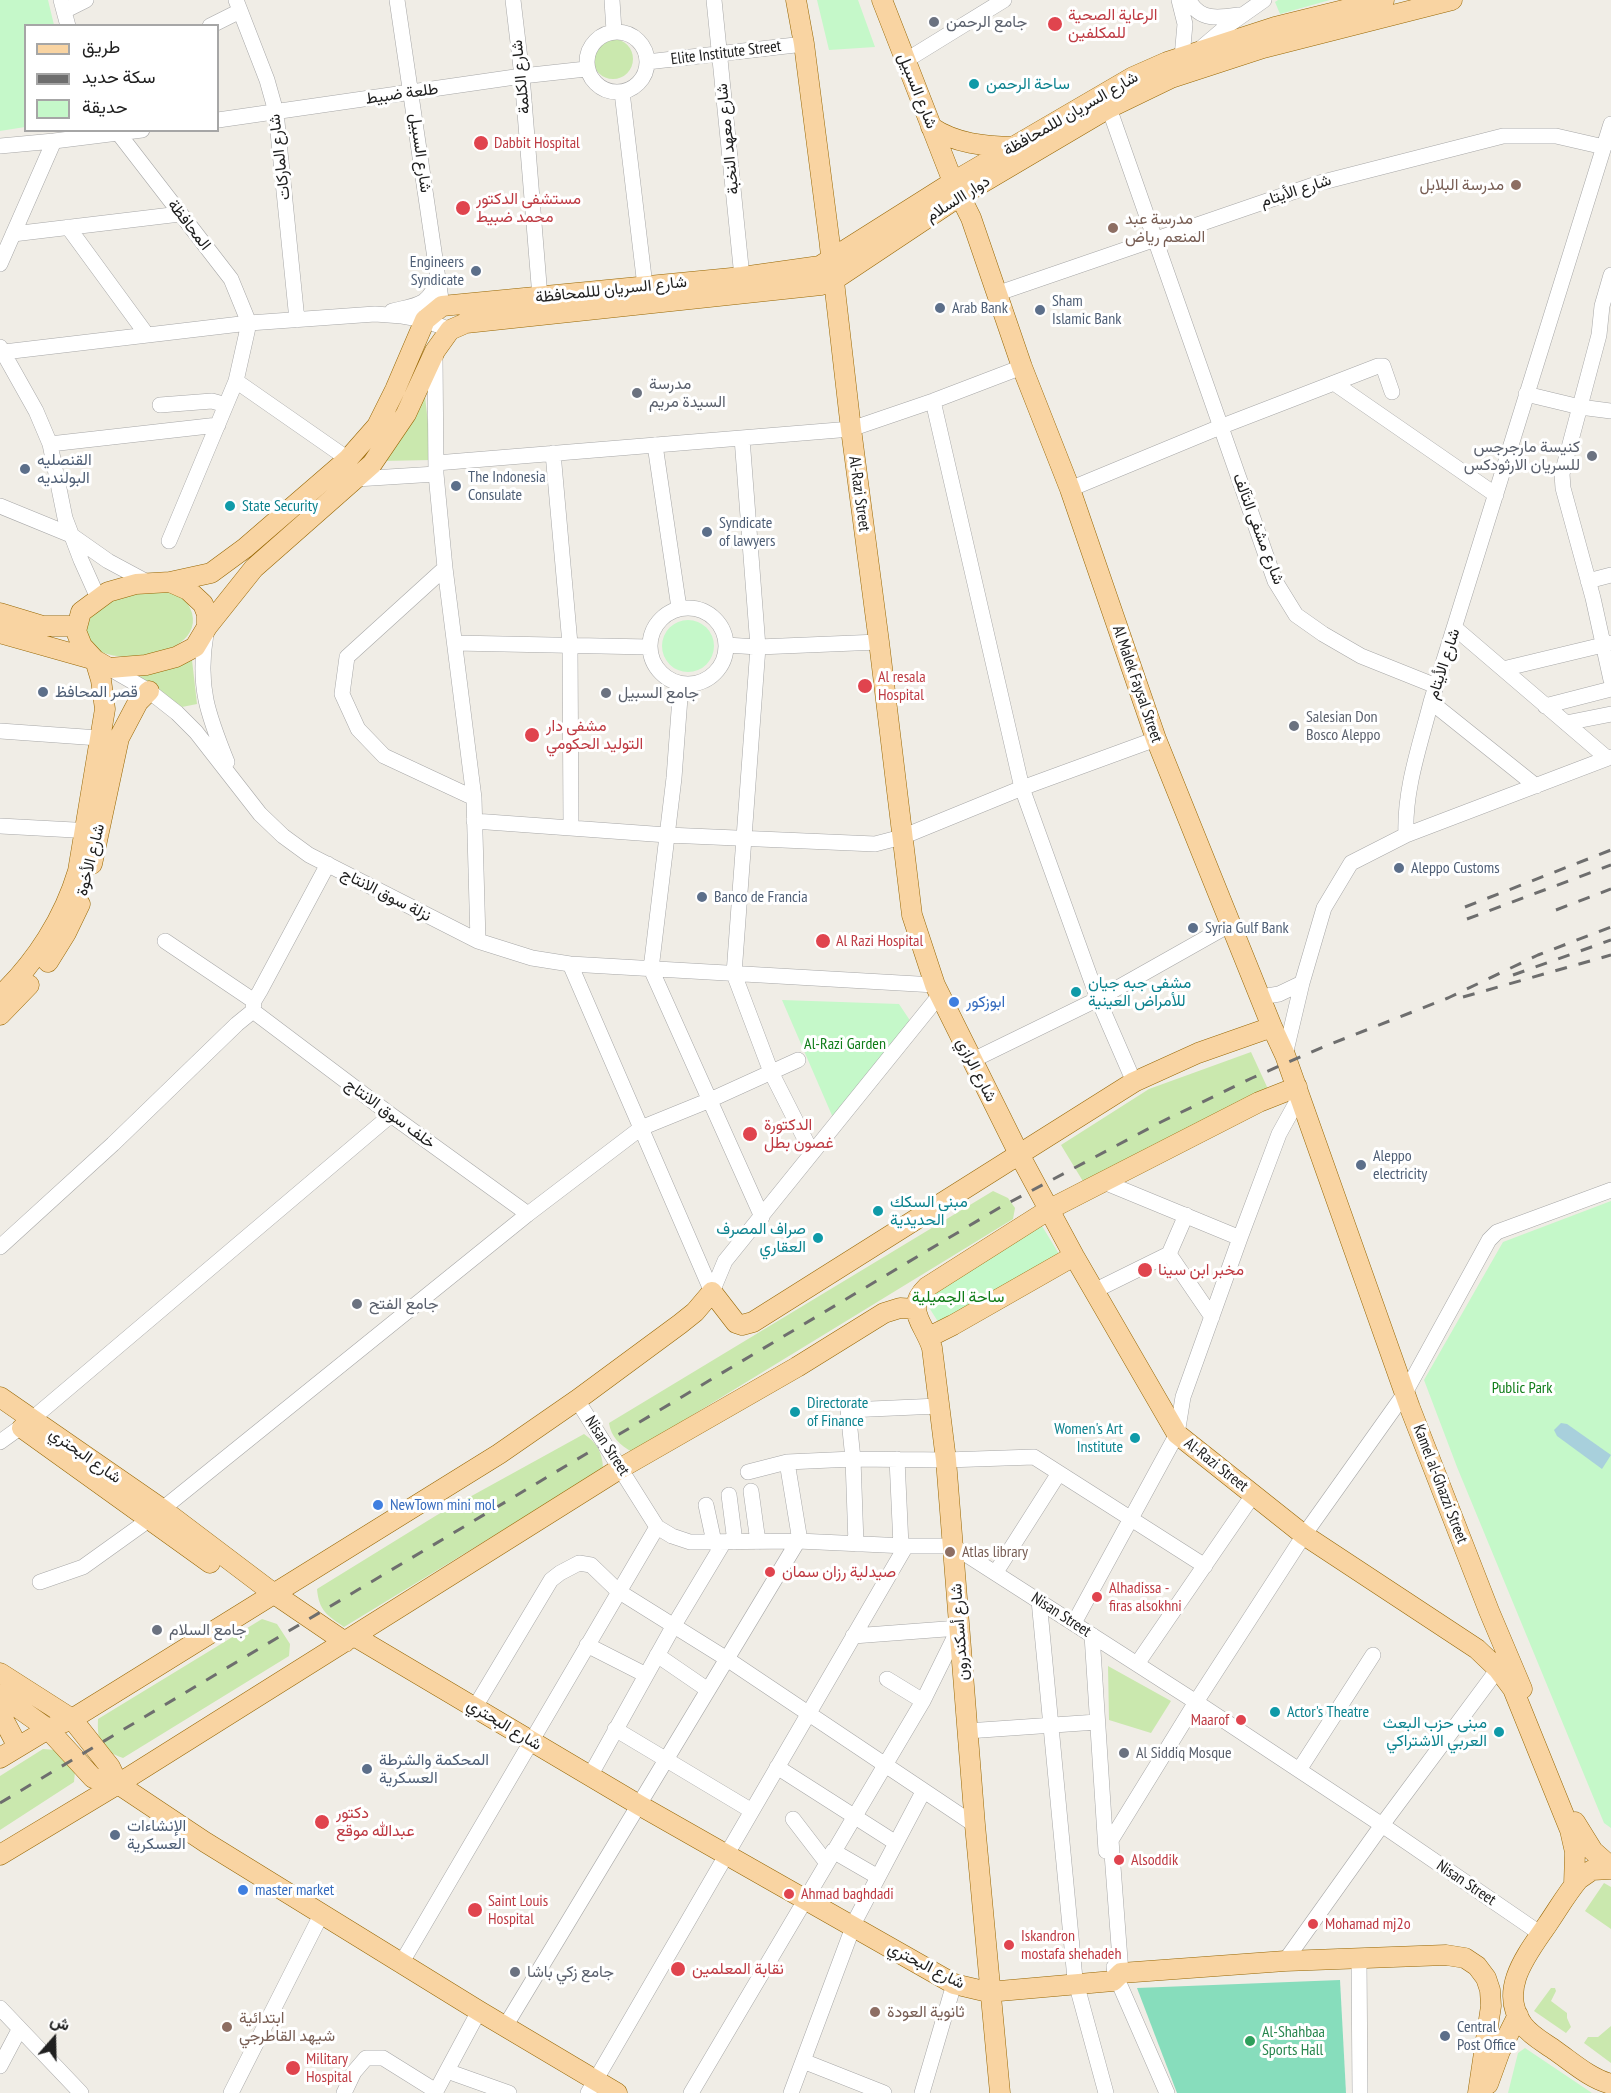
<!DOCTYPE html>
<meta charset="utf-8">
<style>
body{margin:0}
#map{position:relative;width:1611px;height:2093px;overflow:hidden;background:#f0ede6;font-family:"PT Sans Narrow",Vazirmatn,sans-serif}
canvas{display:block}
.legend{position:absolute;left:24px;top:24px;width:195px;height:108px;box-sizing:border-box;background:#fff;border:2px solid #a6a6a6;margin:0;padding:8px 10px;list-style:none;font-size:18px;color:#202020}
.legend li{display:flex;align-items:center;gap:12px;height:30px}
.legend b{width:30px;border:2px solid #a6a6a6}
.north{position:absolute;left:24px;top:2009px;width:60px;height:60px;-webkit-text-stroke:4px #fff;paint-order:stroke;rotate:20deg;font-size:16px;font-weight:700;line-height:24px;text-align:center;color:#202020}
.north::after{content:'';display:block;margin:auto;width:21px;height:27px;background:#202020;clip-path:polygon(50% 0,100% 100%,50% 72%,0 100%)}
</style>
<div id="map">
<canvas width="1611" height="2093"></canvas>
<ul class="legend">
<li><b style="height:8px;background:#f9d4a2"></b>طريق</li>
<li><b style="height:8px;background:#6e6e6e"></b>سكة حديد</li>
<li><b style="height:16px;background:#c5f8c9"></b>حديقة</li>
</ul>
<div class="north">ش</div>
</div>
<script>
const ctx = document.querySelector('canvas').getContext('2d');
ctx.lineJoin = 'round';
function fill(path, color) { ctx.fillStyle = color; ctx.fill(path, 'evenodd'); }
function strokePath(path, color, width, dash) { ctx.strokeStyle = color; ctx.lineWidth = width; ctx.lineCap = dash ? 'butt' : 'round'; ctx.setLineDash(dash || []); ctx.stroke(path); }
function write(font, color, halo, rows, align = 'center') {
  ctx.font = font + ' "PT Sans Narrow",Vazirmatn,sans-serif'; ctx.lineWidth = 6; ctx.setLineDash([]); ctx.textBaseline = 'middle'; ctx.strokeStyle = halo; ctx.fillStyle = color; for (const [text, x, y, turn = 0] of rows) {
    ctx.save(); ctx.translate(x, y); ctx.rotate((+turn || 0) * Math.PI / 180); ctx.textAlign = isNaN(turn) ? turn : align; if (halo) ctx.strokeText(text, 0, 0); ctx.fillText(text, 0, 0); ctx.restore();
  }
}
const grass = new Path2D(`
 M593 59a20 20 0 1 1 40 0a20 20 0 1 1-40 0Z
 M 424,387 L 432,460 L 380,461 Z
 M 151,588 C 169,591 186,593 192,613 C 205,661 87,673 85,632 C 85,626 89,617 90,610 L 106,601 Z
 M 192,660 L 197,704 L 182,707 L 136,675 Z
 M 1251,1052 L 1268,1089 L 1084,1183 L 1061,1145 L 1149,1089 Z
 M 993,1191 L 1008,1198 L 1015,1208 L 1013,1219 L 632,1452 C 620,1445 611,1437 609,1423 Z
 M 584,1434 C 596,1442 603,1453 603,1469 L 344,1627 C 327,1615 319,1611 317,1589 L 437,1515 Z
 M 262,1619 L 277,1624 L 290,1644 L 289,1656 L 123,1758 C 101,1750 97,1742 98,1719 Z
 M 1108,1666 L 1171,1701 L 1151,1733 L 1109,1720 Z
 M 43,1749 L 56,1750 L 75,1771 L 74,1782 L 0,1830 L 0,1776 Z
 M 1604,1883 L 1611,1887 L 1611,1929 L 1585,1911 Z
 M 1551,1988 L 1555,1988 L 1556,1991 L 1551,2001 L 1567,2013 L 1567,2018 L 1571,2027 L 1566,2033 L 1534,2011 Z
 M 1611,2026 L 1611,2063 L 1584,2043 L 1588,2037 L 1598,2037 Z`);
const park = new Path2D(`
 M 0,0 L 48,0 L 54,25 L 26,26 L 25,127 L 0,131 Z
 M 817,0 L 858,0 L 875,47 L 829,50 Z
 M 1278,0 L 1330,0 L 1280,14 L 1275,2 Z
 M662 646a26 26 0 1 1 52 0a26 26 0 1 1-52 0Z
 M 782,1000 L 899,1004 L 911,1022 L 837,1127 Z
 M 1611,1201 L 1611,1828 L 1604,1823 L 1457,1467 L 1424,1380 L 1503,1242 Z
 M 1042,1226 L 1059,1254 L 942,1328 L 923,1298 Z
 M 1525,2048 L 1592,2093 L 1508,2093 L 1518,2053 Z`);
const pitch = new Path2D(`
 M 1340,1980 L 1346,2093 L 1177,2093 L 1137,1988 Z`);
const water = new Path2D(`
 M 1561,1423 L 1567,1424 L 1611,1455 L 1602,1469 L 1557,1436 L 1554,1430 Z`);
const minor = new Path2D(`
 M 61,0 L 68,26
 M 236,0 L 267,80 L 276,112 L 297,320
 M 397,0 L 442,306
 M 513,0 L 522,76 L 540,297
 M 612,0 L 614,31
 M 714,0 L 742,277
 M 1179,0 L 1185,24 L 1182,57
 M 1189,0 C 1199,21 1219,18 1239,15
 M 64,11 L 86,0
 M 210,26 L 240,11
 M587 62a30 30 0 1 1 60 0a30 30 0 1 1-60 0Z
 M 1200,49 L 1227,26 L 1264,0
 M 905,61 L 1004,0
 M 647,62 L 804,44
 M 622,92 L 645,286
 M 1109,108 L 1275,581 L 1296,615 L 1323,634 L 1361,656 L 1436,686
 M 218,120 L 522,76 L 586,69
 M 119,134 L 231,279 L 249,323 L 236,381 L 169,541
 M 0,146 L 54,141 L 142,130
 M 68,227 L 147,335
 M 13,234 L 180,214
 M 0,264 L 54,141
 M 1611,275 L 1602,306 L 1599,335 L 1562,474 L 1563,488 L 1593,598 L 1611,680
 M 996,294 L 1319,183 L 1503,136 L 1556,136 L 1604,147
 M 392,311 C 417,305 429,306 437,280
 M 0,347 L 36,411 L 50,444 L 65,518 L 81,560 L 98,598
 M 4,352 L 249,323 L 375,314 L 402,316 L 425,320 L 450,330
 M 435,356 L 436,474 L 445,568 L 474,798 L 478,941
 M 236,381 L 348,459
 M 1334,383 L 1496,495
 M 1526,394 L 1580,407 L 1611,411
 M 933,401 L 1022,788 L 1098,999 L 1134,1082
 M 160,405 L 212,401 L 226,405
 M 742,438 L 758,647 L 734,974 L 771,1072 L 812,1153
 M 50,444 L 218,425
 M 655,445 L 679,608
 M 553,453 L 570,644 L 571,828
 M 436,463 L 851,429 L 933,401 L 1022,367
 M 356,479 L 436,474
 M 1070,489 L 1220,427 L 1378,366 L 1383,366 L 1392,392
 M 0,506 L 71,535 L 108,561 L 149,583
 M 445,568 L 347,657 L 342,694 L 358,729 L 384,756 L 474,798
 M 1588,581 L 1611,575
 M650 646a38 38 0 1 1 76 0a38 38 0 1 1-76 0Z
 M 1455,628 L 1607,758
 M 206,634 C 197,686 208,715 227,762
 M 455,643 L 649,647
 M 726,645 L 758,647 L 879,642
 M 109,668 L 149,691 L 177,713 L 196,732 L 260,814 L 283,836 L 309,855 L 478,941 L 532,958 L 570,964 L 935,985
 M 1503,669 L 1611,643
 M 681,684 L 674,778 L 651,969 L 762,1217
 M 1431,702 L 1536,786
 M 1545,706 L 1611,689
 M 1566,723 L 1611,714
 M 0,731 L 99,738
 M 474,821 L 667,835 L 875,844 L 902,837 L 1022,788 L 1156,739
 M 0,826 L 93,831
 M 1406,835 C 1404,790 1420,745 1431,702 L 1611,124
 M 165,941 L 254,1001
 M 570,964 L 712,1292
 M 1261,997 L 1279,994 L 1302,983
 M 253,1011 L 391,1115 L 528,1214
 M 1285,1055 L 1302,983 L 1324,908 L 1351,863 L 1406,835 L 1611,757
 M 971,1061 L 1098,999 L 1231,924
 M 1104,1182 L 1240,1238
 M 0,1247 L 113,1144 L 237,1024 L 253,1011 L 254,1001 L 260,991 L 328,864
 M 1169,1254 L 1212,1317
 M 1094,1291 L 1169,1254 L 1186,1215
 M 712,1292 L 725,1261 L 939,996
 M 577,1400 L 657,1527 L 672,1536 L 690,1542 L 798,1541 L 906,1546 L 953,1546 L 1196,1702 L 1382,1825 L 1541,1934
 M 0,1442 L 32,1419 L 391,1115
 M 897,1459 L 901,1546
 M 787,1462 L 800,1541
 M 748,1472 L 787,1462 L 853,1459 L 946,1460 L 1034,1457 L 1205,1566
 M 751,1491 L 758,1542
 M 729,1495 L 735,1542
 M 706,1505 L 714,1542
 M 856,1544 L 853,1459 L 848,1410 L 939,1406
 M 996,1572 L 1059,1473
 M 40,1582 L 83,1567 L 150,1519 L 528,1214 L 641,1128 L 710,1100 L 798,1060
 M 1039,1600 L 1075,1979 L 1106,2093
 M 1074,1623 L 1177,1434 L 1183,1397 L 1240,1238 L 1279,1134 L 1300,1096
 M 1092,1635 L 1106,1851
 M 853,1636 L 959,1628
 M 587,1645 L 646,1675
 M 657,1655 L 708,1690
 M 1137,1664 L 1253,1495
 M 887,1679 L 923,1701
 M 475,1707 L 551,1580 L 560,1573 L 579,1563 L 591,1565 L 618,1591 L 727,1659 L 975,1825
 M 615,1729 L 752,1811
 M 967,1731 L 1097,1722
 M 777,1767 L 896,1843
 M 1299,1770 L 1373,1655
 M 590,1776 L 673,1627 L 724,1542
 M 793,1819 L 826,1862
 M 833,1851 L 878,1877
 M 1359,1958 L 1360,2093
 M 1285,1961 L 1382,1825 L 1498,1669
 M 402,1962 L 657,1527
 M 1114,1967 L 1115,1974 L 1167,2093
 M 1121,1973 L 1111,1840 L 1196,1702 L 1304,1535 L 1405,1393 L 1489,1240 L 1497,1232 L 1611,1190
 M 0,2008 L 81,2093
 M 506,2025 L 798,1541
 M 803,2061 L 884,2093
 M 0,2066 L 19,2030
 M 447,2071 L 509,2093
 M 231,2093 L 322,1913
 M 344,2093 L 354,2072 L 366,2058 L 383,2058 L 436,2091
 M 435,2093 L 479,2011
 M 588,2093 L 906,1546
 M 691,2093 L 923,1701 L 959,1628
 M 791,2093 L 856,1919 L 923,1792
 M 922,2093 L 954,1984`);
const major = new Path2D(`
 M 796,0 L 804,44 L 829,238 L 851,429 L 879,642 L 912,915 L 935,985 L 1019,1154 L 1074,1256 L 1177,1434 L 1304,1535 L 1477,1649 L 1498,1669 L 1513,1689 L 1570,1830 L 1575,1852 L 1574,1885
 M 882,0 L 953,182 L 971,218 L 1022,367 L 1070,489 L 1156,739 L 1272,1027 L 1285,1055 L 1410,1408 L 1489,1611 L 1522,1689
 M 931,127 C 956,144 984,146 1014,147
 M 170,582 L 188,590 L 203,604 L 207,614 L 207,627 L 195,647 L 176,657 L 146,665 L 109,668 L 95,660 L 82,646 L 76,631 L 81,612 L 108,592 L 136,584 L 170,582 L 211,573 L 245,548 L 348,459 L 377,426 L 395,390 L 425,320 L 442,306 L 742,277 L 820,266 L 953,182 L 1133,77 L 1167,62 L 1275,27 L 1384,0
 M 0,613 L 43,626 L 77,626
 M 207,627 L 254,568 L 372,464 L 406,414 L 435,351 L 450,330 L 466,323 L 821,285 L 834,280 L 960,196 L 1109,108 L 1171,78 L 1263,48 L 1452,0
 M 0,633 L 95,660 L 101,680 L 105,709 L 78,871 C 64,918 36,962 0,996
 M 92,864 L 119,738 L 138,702 L 149,691
 M 48,962 L 66,933 L 80,904
 M 0,1015 L 29,985
 M 929,1337 L 953,1325 L 1074,1256
 M 0,1397 L 162,1509 L 273,1593 L 345,1642
 M 22,1428 L 210,1563
 M 354,1636 L 639,1805 L 954,1984 L 988,1992 L 1113,1981 L 1121,1973 L 1285,1961 L 1446,1955 L 1465,1958 L 1477,1966 L 1486,1978 L 1490,1990 L 1491,2006 L 1478,2093
 M 0,1673 L 72,1719 L 110,1767 L 118,1784 L 205,1842 L 479,2011 L 617,2093
 M 0,1695 L 48,1729 L 93,1778 L 118,1784
 M 0,1713 L 18,1747
 M 0,1758 L 48,1729 L 72,1719 L 106,1698 L 499,1454 L 577,1400 L 680,1324 L 695,1312 L 712,1292 L 736,1323 L 742,1325 L 753,1322 L 1134,1082 L 1198,1053 L 1272,1027
 M 1575,1822 L 1593,1851 L 1611,1867
 M 0,1855 L 118,1784 L 621,1468 L 797,1367 L 884,1313 L 900,1308 L 916,1309
 M 1611,1869 L 1592,1870 L 1579,1879 C 1567,1893 1558,1909 1547,1925 C 1528,1953 1497,1990 1523,2025 C 1531,2036 1545,2043 1556,2051 C 1573,2063 1591,2079 1611,2084
 M 1488,2084 L 1500,2051 L 1518,2015
 M 1000,2093 L 975,1825 L 946,1460 L 932,1348 C 925,1324 903,1310 927,1287 L 1050,1209 L 1259,1102 L 1297,1087`);
const rail = new Path2D(`
 M 1465,907 L 1611,850
 M 1556,910 L 1611,889
 M 1467,919 L 1611,865
 M 1513,975 L 1611,940
 M 1463,997 L 1611,955
 M 0,1803 L 999,1208 L 1161,1122 L 1252,1078 L 1323,1047 L 1448,998 L 1538,955 L 1611,927`);
const markers = [
 [934,22,6,"#6b7280"],
 [1055,24,8,"#e0444e"],
 [974,84,6,"#0f9aa8"],
 [481,143,8,"#e0444e"],
 [1516,185,6,"#8d6e63"],
 [463,208,8,"#e0444e"],
 [1113,228,6,"#8d6e63"],
 [476,271,6,"#5c6f8a"],
 [940,308,6,"#5c6f8a"],
 [1040,310,6,"#5c6f8a"],
 [637,393,6,"#6b7280"],
 [1592,456,6,"#6b7280"],
 [25,469,6,"#5c6f8a"],
 [456,486,6,"#5c6f8a"],
 [230,506,6,"#0f9aa8"],
 [707,532,6,"#5c6f8a"],
 [865,686,8,"#e0444e"],
 [43,692,6,"#5c6f8a"],
 [606,693,6,"#6b7280"],
 [1294,726,6,"#6b7280"],
 [532,735,8,"#e0444e"],
 [1399,868,6,"#5c6f8a"],
 [702,897,6,"#5c6f8a"],
 [1193,928,6,"#5c6f8a"],
 [823,941,8,"#e0444e"],
 [1076,992,6,"#0f9aa8"],
 [954,1002,6,"#3f7fe0"],
 [750,1134,8,"#e0444e"],
 [1361,1165,6,"#5c6f8a"],
 [878,1211,6,"#0f9aa8"],
 [818,1238,6,"#0f9aa8"],
 [1145,1270,8,"#e0444e"],
 [357,1304,6,"#6b7280"],
 [795,1412,6,"#0f9aa8"],
 [1135,1438,6,"#0f9aa8"],
 [378,1505,6,"#3f7fe0"],
 [950,1552,6,"#8d6e63"],
 [770,1572,6,"#e0444e"],
 [1097,1597,6,"#e0444e"],
 [157,1630,6,"#6b7280"],
 [1275,1712,6,"#0f9aa8"],
 [1241,1720,6,"#e0444e"],
 [1499,1732,6,"#0f9aa8"],
 [1124,1753,6,"#6b7280"],
 [367,1769,6,"#5c6f8a"],
 [322,1822,8,"#e0444e"],
 [115,1835,6,"#5c6f8a"],
 [1119,1860,6,"#e0444e"],
 [243,1890,6,"#3f7fe0"],
 [789,1894,6,"#e0444e"],
 [475,1910,8,"#e0444e"],
 [1313,1924,6,"#e0444e"],
 [1009,1945,6,"#e0444e"],
 [678,1969,8,"#e0444e"],
 [515,1972,6,"#6b7280"],
 [875,2012,6,"#8d6e63"],
 [227,2027,6,"#8d6e63"],
 [1445,2036,6,"#5c6f8a"],
 [1250,2041,6,"#2e9e5b"],
 [293,2068,8,"#e0444e"]
];
const healthNames = [
 ["الرعاية الصحية",1068,15],
 ["للمكلفين",1068,33],
 ["Dabbit Hospital",494,143],
 ["مستشفى الدكتور",476,199],
 ["محمد ضبيط",476,217],
 ["Al resala",878,677],
 ["Hospital",878,695],
 ["مشفى دار",546,726],
 ["التوليد الحكومي",546,744],
 ["Al Razi Hospital",836,941],
 ["الدكتورة",764,1125],
 ["غصون بطل",764,1143],
 ["مخبر ابن سينا",1158,1270],
 ["صيدلية رزان سمان",782,1572],
 ["Alhadissa -",1109,1588],
 ["firas alsokhni",1109,1606],
 ["Maarof",1229,1720,"right"],
 ["دكتور",336,1813],
 ["عبدالله موقع",336,1831],
 ["Alsoddik",1131,1860],
 ["Ahmad baghdadi",801,1894],
 ["Saint Louis",488,1901],
 ["Hospital",488,1919],
 ["Mohamad mj2o",1325,1924],
 ["Iskandron",1021,1936],
 ["mostafa shehadeh",1021,1954],
 ["نقابة المعلمين",692,1969],
 ["Military",306,2059],
 ["Hospital",306,2077]
];
const worshipNames = [
 ["جامع الرحمن",946,22],
 ["مدرسة",649,384],
 ["السيدة مريم",649,402],
 ["كنيسة مارجرجس",1580,447,"right"],
 ["للسريان الارثودكس",1580,465,"right"],
 ["جامع السبيل",618,693],
 ["Salesian Don",1306,717],
 ["Bosco Aleppo",1306,735],
 ["جامع الفتح",369,1304],
 ["جامع السلام",169,1630],
 ["Al Siddiq Mosque",1136,1753],
 ["جامع زكي باشا",527,1972]
];
const streetNames = [
 ["Elite Institute Street",726,53,-7],
 ["شارع الكلمة",521,77,-96],
 ["شارع السبيل",917,91,68],
 ["طلعة ضبيط",402,94,-8],
 ["شارع السريان لللمحافظة",1071,114,-30],
 ["شارع معهد النخبة",728,139,-96],
 ["شارع السبيل",420,153,82],
 ["شارع الماركات",280,157,-97],
 ["شارع الأيتام",1296,191,-18],
 ["دوار االسلام",958,199,-32],
 ["المحافظة",189,225,52],
 ["شارع السريان لللمحافظة",611,290,-6],
 ["Al-Razi Street",859,494,82],
 ["شارع مشفى التآلف",1258,529,69],
 ["شارع الأيتام",1444,664,-72],
 ["Al Malek Faysal Street",1137,684,71],
 ["شارع الأخوة",91,860,-76],
 ["نزلة سوق الانتاج",386,895,27],
 ["شارع الرازي",976,1070,63],
 ["خلف سوق الانتاج",390,1114,36],
 ["Nisan Street",607,1446,57],
 ["شارع البحتري",85,1456,35],
 ["Al-Razi Street",1216,1465,38],
 ["Kamel al-Ghazzi Street",1440,1484,69],
 ["Nisan Street",1061,1615,33],
 ["شارع أسكندرون",960,1632,-94],
 ["شارع البحتري",504,1725,31],
 ["Nisan Street",1466,1883,34],
 ["شارع البحتري",926,1966,27]
];
const cultureNames = [
 ["ساحة الرحمن",986,84],
 ["State Security",242,506],
 ["مشفى جبه جيان",1088,983],
 ["للأمراض العينية",1088,1001],
 ["مبنى السكك",890,1202],
 ["الحديدية",890,1220],
 ["صراف المصرف",806,1229,"right"],
 ["العقاري",806,1247,"right"],
 ["Directorate",807,1403],
 ["of Finance",807,1421],
 ["Women's Art",1123,1429,"right"],
 ["Institute",1123,1447,"right"],
 ["Actor's Theatre",1287,1712],
 ["مبنى حزب البعث",1487,1723,"right"],
 ["العربي الاشتراكي",1487,1741,"right"]
];
const educationNames = [
 ["مدرسة البلابل",1504,185,"right"],
 ["مدرسة عبد",1125,219],
 ["المنعم رياض",1125,237],
 ["Atlas library",962,1552],
 ["ثانوية العودة",887,2012],
 ["ابتدائية",239,2018],
 ["شيهد القاطرجي",239,2036]
];
const serviceNames = [
 ["Engineers",464,262,"right"],
 ["Syndicate",464,280,"right"],
 ["Sham",1052,301],
 ["Islamic Bank",1052,319],
 ["Arab Bank",952,308],
 ["القنصليه",37,460],
 ["البولنديه",37,478],
 ["The Indonesia",468,477],
 ["Consulate",468,495],
 ["Syndicate",719,523],
 ["of lawyers",719,541],
 ["قصر المحافظ",55,692],
 ["Aleppo Customs",1411,868],
 ["Banco de Francia",714,897],
 ["Syria Gulf Bank",1205,928],
 ["Aleppo",1373,1156],
 ["electricity",1373,1174],
 ["المحكمة والشرطة",379,1760],
 ["العسكرية",379,1778],
 ["الإنشاءات",127,1826],
 ["العسكرية",127,1844],
 ["Central",1457,2027],
 ["Post Office",1457,2045]
];
const shopNames = [
 ["ابوزكور",966,1002],
 ["NewTown mini mol",390,1505],
 ["master market",255,1890]
];
const parkNames = [
 ["Al-Razi Garden",845,1044],
 ["ساحة الجميلية",958,1297],
 ["Public Park",1522,1388]
];
const leisureNames = [
 ["Al-Shahbaa",1262,2032],
 ["Sports Hall",1262,2050]
];
fill(grass, '#cae8ae');
fill(park, '#c5f8c9');
fill(pitch, '#87ddbc');
fill(water, '#a8d0dc');
strokePath(minor, '#a7a7a7', 16);
strokePath(major, '#976704', 21);
strokePath(minor, '#fff', 15);
strokePath(major, '#f9d4a2', 20);
strokePath(rail, '#6e6e6e', 3, [12, 12]);
for (const [x, y, r, color] of markers) { const dot = new Path2D(); dot.arc(x, y, r, 0, 2 * Math.PI); ctx.fillStyle = color; ctx.fill(dot); strokePath(dot, '#fff', 2); }
write('16px', '#be3a42', '#fff', healthNames, 'left');
write('16px', '#5b616d', '#fff', worshipNames, 'left');
write('16px', '#202020', '#fff', streetNames);
write('16px', '#0d838f', '#fff', cultureNames, 'left');
write('16px', '#785e54', '#fff', educationNames, 'left');
write('16px', '#4e5e75', '#fff', serviceNames, 'left');
write('16px', '#366cbe', '#fff', shopNames, 'left');
write('16px', '#0f7c18', '#fff', parkNames);
write('16px', '#27864d', '#fff', leisureNames, 'left');
</script>
